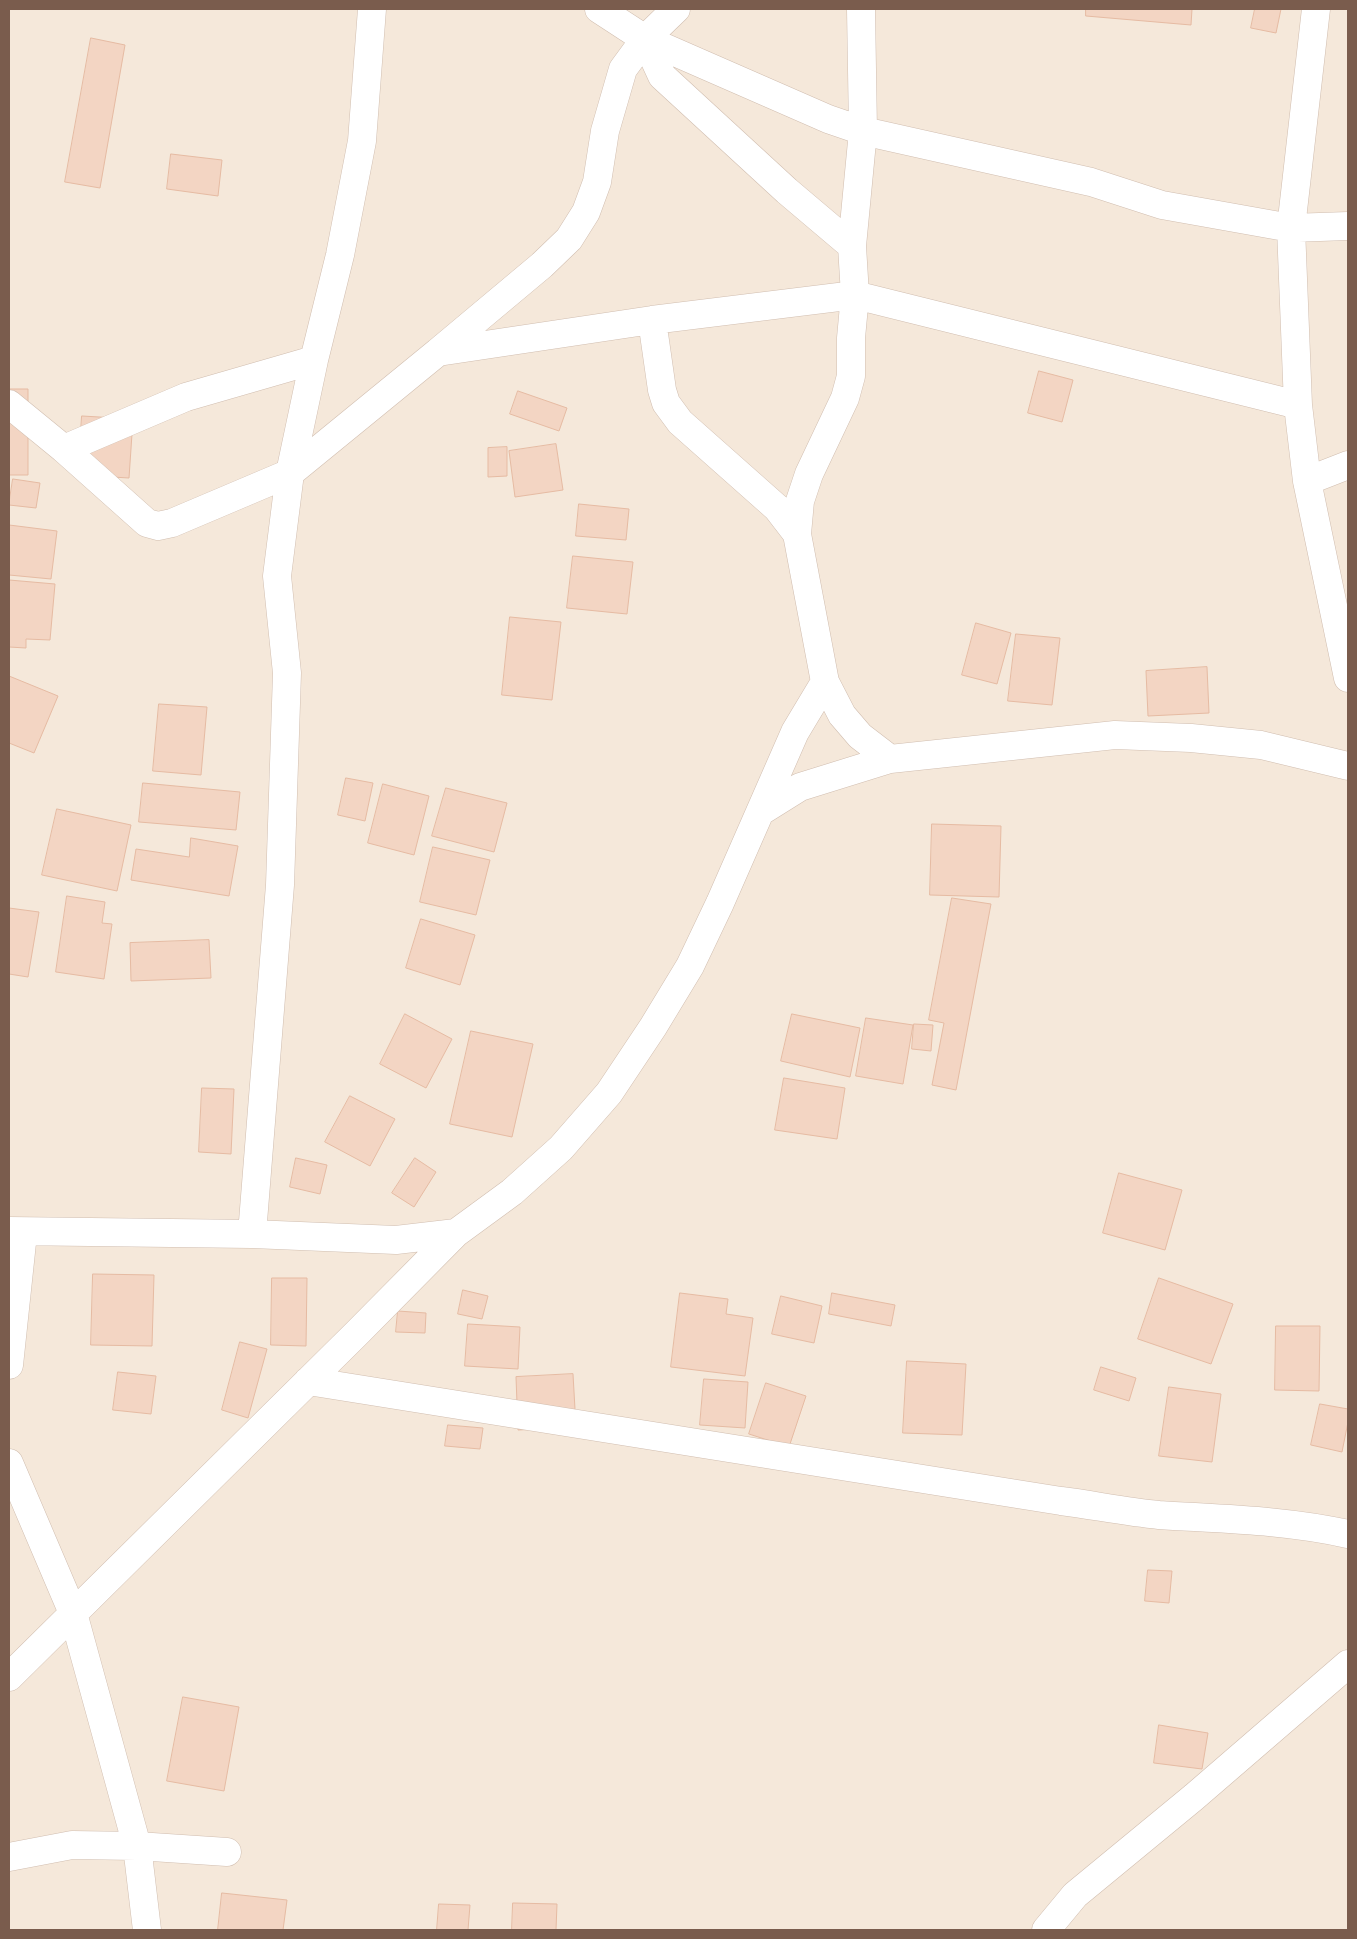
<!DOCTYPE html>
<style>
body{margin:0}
#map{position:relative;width:1357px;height:1939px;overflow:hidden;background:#fdf6ec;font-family:Karla,sans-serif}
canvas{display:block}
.frame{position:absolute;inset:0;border:10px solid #7a5c4d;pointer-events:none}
</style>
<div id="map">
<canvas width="1357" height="1939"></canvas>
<div class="frame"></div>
</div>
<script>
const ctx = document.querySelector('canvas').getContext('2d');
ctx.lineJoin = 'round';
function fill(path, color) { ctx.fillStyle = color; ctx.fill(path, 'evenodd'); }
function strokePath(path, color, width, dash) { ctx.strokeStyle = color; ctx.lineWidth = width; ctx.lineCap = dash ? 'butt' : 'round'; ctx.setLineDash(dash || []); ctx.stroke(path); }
const residential = new Path2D(`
 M 9,9 L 1348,9 L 1348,1930 L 9,1930 Z`);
const building = new Path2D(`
 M 1086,9 L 1192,9 L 1191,25 L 1086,16 Z
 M 1255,9 L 1281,9 L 1276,33 L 1251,28 Z
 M 91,38 L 125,45 L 100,188 L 65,182 Z
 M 171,154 L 222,160 L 218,196 L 167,189 Z
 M 1039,371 L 1073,380 L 1062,422 L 1028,413 Z
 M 9,389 L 28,389 L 28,475 L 9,475 Z
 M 518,391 L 567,408 L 559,431 L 510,414 Z
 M 82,416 L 133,419 L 129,478 L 78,475 Z
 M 556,444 L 563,490 L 515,497 L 509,451 Z
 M 507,447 L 507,476 L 488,477 L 488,448 Z
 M 13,479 L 40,483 L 36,508 L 9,505 Z
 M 579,504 L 629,509 L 626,540 L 576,536 Z
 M 9,525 L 57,531 L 51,579 L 9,575 Z
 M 573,556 L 633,562 L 627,614 L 567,608 Z
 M 9,580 L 55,584 L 50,640 L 26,639 L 26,648 L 9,647 Z
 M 510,617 L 561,622 L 552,700 L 502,695 Z
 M 976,623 L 1011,633 L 997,684 L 962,675 Z
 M 1016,634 L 1060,638 L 1052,705 L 1008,701 Z
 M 1207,667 L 1209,713 L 1148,716 L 1146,671 Z
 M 9,676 L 58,696 L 34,753 L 9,743 Z
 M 159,704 L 207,707 L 201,775 L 153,771 Z
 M 346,778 L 373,783 L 365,821 L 338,815 Z
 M 143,783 L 240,792 L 236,830 L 139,822 Z
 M 383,784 L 429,796 L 414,855 L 368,843 Z
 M 446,788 L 507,803 L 494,852 L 432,836 Z
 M 57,809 L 131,825 L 117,891 L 42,875 Z
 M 932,824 L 1001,826 L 999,897 L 930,895 Z
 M 191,838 L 238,846 L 229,896 L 131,880 L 136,849 L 189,857 Z
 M 433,847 L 490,860 L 476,915 L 420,902 Z
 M 67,896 L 105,902 L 102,923 L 112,924 L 104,979 L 56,972 Z
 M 952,898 L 991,904 L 956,1090 L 932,1085 L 944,1023 L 929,1020 Z
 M 9,908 L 39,912 L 28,977 L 9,974 Z
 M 421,919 L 475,935 L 460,985 L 406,968 Z
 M 209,940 L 211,978 L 131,981 L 130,943 Z
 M 405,1014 L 452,1039 L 426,1088 L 380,1064 Z
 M 792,1014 L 860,1028 L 850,1077 L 781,1061 Z
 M 866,1018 L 913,1025 L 903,1084 L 856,1076 Z
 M 914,1024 L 933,1025 L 931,1051 L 912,1049 Z
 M 471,1031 L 533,1044 L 512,1137 L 450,1124 Z
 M 784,1078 L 845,1088 L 837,1139 L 775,1130 Z
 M 202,1088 L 234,1089 L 231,1154 L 199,1152 Z
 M 350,1096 L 395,1119 L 370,1166 L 325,1142 Z
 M 296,1158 L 327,1165 L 320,1194 L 290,1187 Z
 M 415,1158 L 436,1172 L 414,1207 L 392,1193 Z
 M 1119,1173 L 1182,1190 L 1165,1250 L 1103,1233 Z
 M 93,1274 L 154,1275 L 152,1346 L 91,1345 Z
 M 272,1278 L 307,1278 L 306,1346 L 271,1345 Z
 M 1159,1278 L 1233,1304 L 1211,1364 L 1138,1339 Z
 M 463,1290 L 488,1296 L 482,1319 L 458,1314 Z
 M 680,1293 L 728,1299 L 726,1314 L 753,1318 L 745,1376 L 671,1367 Z
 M 832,1293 L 895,1305 L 891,1326 L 829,1314 Z
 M 781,1296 L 822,1306 L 814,1343 L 772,1334 Z
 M 398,1311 L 426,1313 L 425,1333 L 396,1332 Z
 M 468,1324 L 520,1327 L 518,1369 L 465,1366 Z
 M 1276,1326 L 1320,1326 L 1319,1391 L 1275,1390 Z
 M 240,1342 L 267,1349 L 248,1418 L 222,1410 Z
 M 907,1361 L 966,1364 L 962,1435 L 903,1433 Z
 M 1101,1367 L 1136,1378 L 1129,1401 L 1094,1390 Z
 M 118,1372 L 156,1376 L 151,1414 L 113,1410 Z
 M 573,1374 L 576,1427 L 518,1430 L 516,1377 Z
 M 704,1379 L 748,1382 L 745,1428 L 700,1425 Z
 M 766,1383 L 806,1396 L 789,1447 L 749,1434 Z
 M 1169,1387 L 1221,1394 L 1212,1462 L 1159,1456 Z
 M 1320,1404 L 1348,1409 L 1348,1422 L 1342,1452 L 1311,1445 Z
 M 448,1425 L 483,1428 L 480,1449 L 445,1446 Z
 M 1148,1570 L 1172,1571 L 1169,1603 L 1145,1601 Z
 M 183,1697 L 239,1707 L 224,1791 L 167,1781 Z
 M 1159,1725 L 1208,1733 L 1202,1769 L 1154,1763 Z
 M 222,1893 L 287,1900 L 283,1930 L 218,1930 Z
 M 513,1903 L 557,1904 L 556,1930 L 512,1930 Z
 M 439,1904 L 470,1905 L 468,1930 L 437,1930 Z`);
const street = new Path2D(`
 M 599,9 L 645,39 L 828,119 L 863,131 L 1091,182 L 1162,205 L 1291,228 L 1348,226
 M 1316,9 L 1291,228 L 1298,405 L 1307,481 L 1348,678
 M 645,39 L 662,76 L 787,191 L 852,246
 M 652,320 L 662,390 L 666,403 L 680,422 L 777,508 L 797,534
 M 438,352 L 542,265 L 569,239 L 586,212 L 597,182 L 605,131 L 623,69 L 645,39 L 676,9
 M 9,404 L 64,449 L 147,523 L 158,526 L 172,523 L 290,473 L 438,352 L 652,320 L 855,295 L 1298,405
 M 64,449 L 186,397 L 314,360
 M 1307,481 L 1348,465
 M 825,682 L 842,715 L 860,736 L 890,759
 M 760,812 L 800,787 L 890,759 L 1115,735 L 1191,738 L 1261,745 L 1348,766
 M 9,1231 L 252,1234 L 396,1240 L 456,1233 L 512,1192 L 561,1148 L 609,1093 L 653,1027 L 690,966 L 720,903 L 795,732 L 825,682 L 797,534 L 800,501 L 809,474 L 845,398 L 851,376 L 851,338 L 855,295 L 852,246 L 863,131 L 861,9
 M 252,1234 L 280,885 L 287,673 L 277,576 L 290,473 L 314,360 L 340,255 L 362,141 L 372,9
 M 9,1365 L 23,1233
 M 308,1381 L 1061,1501 C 1093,1505 1126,1512 1159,1515 C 1222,1519 1286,1520 1348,1534
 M 9,1463 L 73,1613 L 137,1846 L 147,1930
 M 9,1677 L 357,1333 L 456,1233
 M 9,1857 L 72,1845 L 137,1846 L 227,1852
 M 1046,1930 L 1075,1895 L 1194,1797 L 1348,1664`);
fill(residential, '#f5e8da');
fill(building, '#f3d5c3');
strokePath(building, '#e6bba3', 1);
strokePath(street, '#d1beb0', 29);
strokePath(street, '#fff', 28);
</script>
